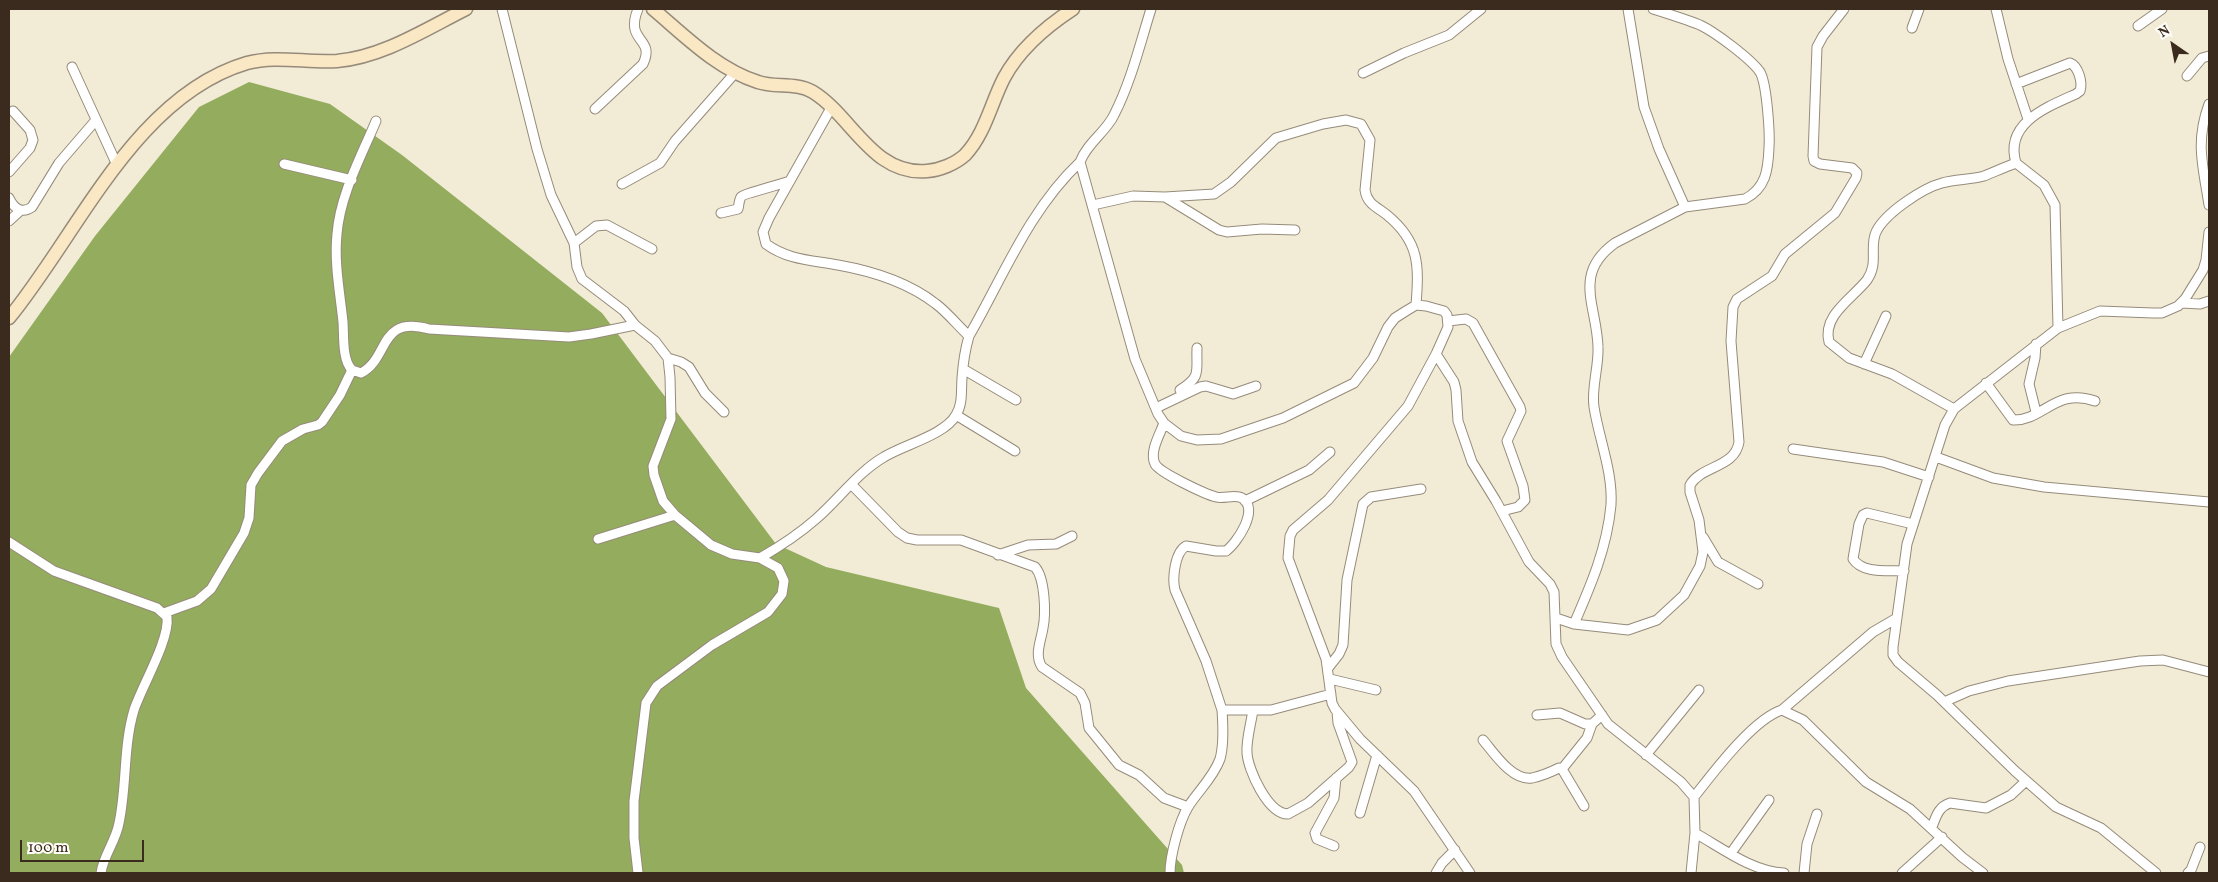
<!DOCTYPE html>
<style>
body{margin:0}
#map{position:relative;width:2218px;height:882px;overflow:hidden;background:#f2ecd7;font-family:Vollkorn,serif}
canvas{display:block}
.frame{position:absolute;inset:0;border:10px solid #3b2a1e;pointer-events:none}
.north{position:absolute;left:2148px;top:20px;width:50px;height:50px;-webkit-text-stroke:4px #fdfcf7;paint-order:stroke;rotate:327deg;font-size:14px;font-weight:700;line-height:20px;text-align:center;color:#3b2a1e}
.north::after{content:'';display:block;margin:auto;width:18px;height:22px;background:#3b2a1e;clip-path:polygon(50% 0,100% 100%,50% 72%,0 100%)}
.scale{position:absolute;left:20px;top:840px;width:124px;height:22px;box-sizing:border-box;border:2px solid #3b2a1e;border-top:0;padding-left:6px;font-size:15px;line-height:18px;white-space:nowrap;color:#3b2a1e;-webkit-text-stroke:4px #fdfcf7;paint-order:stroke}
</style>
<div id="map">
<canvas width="2218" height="882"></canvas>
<div class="frame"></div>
<div class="north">N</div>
<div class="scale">100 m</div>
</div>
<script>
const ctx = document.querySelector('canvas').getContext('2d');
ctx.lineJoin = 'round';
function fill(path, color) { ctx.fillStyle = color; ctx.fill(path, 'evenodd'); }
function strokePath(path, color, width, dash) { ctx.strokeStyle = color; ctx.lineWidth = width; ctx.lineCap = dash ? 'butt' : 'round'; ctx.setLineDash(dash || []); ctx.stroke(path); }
const forest = new Path2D(`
 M 249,82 L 330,104 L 402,155 L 602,313 L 776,544 L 826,567 L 999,608 L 1026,688 L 1182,865 L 1184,873 L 9,873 L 9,357 L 95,236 L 199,107 Z`);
const minor = new Path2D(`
 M 502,9 L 537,149 L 551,195 L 574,243 L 577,267 L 582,279 L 624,311 L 635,325 L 655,341 L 668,358 L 670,377 L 671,419 L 653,466 L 654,475 L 663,501 L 675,515 L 711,545 L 732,554 L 760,558 C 779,547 799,534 816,519 C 839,499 858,472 884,457 C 903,445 945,435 956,415 C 963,404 961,390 962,378 C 963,363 965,350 969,336 C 1003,277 1029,210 1080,162
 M 1151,9 C 1140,44 1131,82 1114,115 C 1106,132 1087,143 1080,162 L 1135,359 L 1158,414 L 1164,423 L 1181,436 L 1197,440 L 1221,439 L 1283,418 L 1354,383 L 1373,358 L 1388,327 L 1395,318 L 1406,311 L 1416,305 L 1426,306 L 1444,311 L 1447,315 L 1448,327 L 1436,354 L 1408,406 L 1328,500 L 1293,530 L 1290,536 L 1288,558 L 1326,659 L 1332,703 L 1335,709 L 1360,739 L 1414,791 L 1470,873
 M 1628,9 L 1644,107 L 1659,149 L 1685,207
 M 1996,9 L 2008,59 L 2028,119
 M 2138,26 L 2162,9
 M 1912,28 L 1919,9
 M 72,67 L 117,165
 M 1363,73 L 1404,53 L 1449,35 L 1481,9
 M 2187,76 L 2202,58 L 2209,56
 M 2016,84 L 2070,63 C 2078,66 2083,82 2080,91 L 2076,94 C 2047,107 2004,123 2016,163 L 2044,185 L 2055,205 L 2058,328
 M 2209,104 C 2195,142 2203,166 2209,205
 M 831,108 L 769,218 L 763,232 L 766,244 C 788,260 811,260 838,265 C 872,271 908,282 936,304 C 948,313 958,326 969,336
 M 595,109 L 643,64 C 656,37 624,43 638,9
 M 376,121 C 361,157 340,195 337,234 C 334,263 340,293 343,322 C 344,336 342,360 352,370 L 361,373 C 390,358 378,315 429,329 L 569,337 L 591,334 L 635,325
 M 284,164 L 352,180
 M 9,172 L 30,148 L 33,140 L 30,130 L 13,111
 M 622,184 L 660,163 L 675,141 L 735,73
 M 1165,197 L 1214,194 L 1231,182 L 1276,138 L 1323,124 L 1346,120 L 1361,124 L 1370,140 L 1365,190 C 1367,204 1377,207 1387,215 C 1420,242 1419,266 1416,305
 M 9,198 C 14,209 22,214 32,207 L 59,163 L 96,120
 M 1093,205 L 1133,196 L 1165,197 L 1219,230 L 1227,232 L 1262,229 L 1295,230
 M 721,213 L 738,209 C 739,205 739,200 741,197 C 743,194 782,184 790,181
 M 9,221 L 21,210
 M 574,243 L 596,226 L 607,225 L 652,249
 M 2182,303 L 2200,304 L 2209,301
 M 1448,321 L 1466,319 L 1473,323 L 1520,407 L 1521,411 L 1507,441 L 1523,486 L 1525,500 L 1518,507 L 1502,511
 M 1436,354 L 1454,382 L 1456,390 L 1458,421 L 1472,462 L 1496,501 L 1529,562 L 1550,584 L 1554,592 L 1556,644 L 1562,657 L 1608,724 L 1681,782 L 1694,797 L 1695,833 L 1691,873
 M 668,358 L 681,362 L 689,367 L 705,393 L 724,412
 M 1864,364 L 1886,316
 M 963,369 L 1016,400
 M 1986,383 L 2013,420 C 2043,421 2056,387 2095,401
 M 1180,390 C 1202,376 1196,372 1197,348
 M 1156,408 L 1200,387 L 1206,386 L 1233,394 L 1256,386
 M 1954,409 L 1892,374 L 1849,358 L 1829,342 C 1822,315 1853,298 1867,280 C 1879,263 1869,247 1876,232 C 1885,213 1923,188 1942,183 C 1956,179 1970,180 1984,176 C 1994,172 2005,167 2016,163
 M 2036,412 L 2029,384 L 2035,358 L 2036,344
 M 956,415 L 1015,451
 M 1164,423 C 1160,434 1149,452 1155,464 C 1160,473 1205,494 1216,497 C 1224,499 1235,494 1242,498 C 1260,509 1237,543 1226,551 L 1216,551 L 1186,546 C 1175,552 1172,578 1175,590 L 1206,661 L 1222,710 C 1223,724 1224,745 1220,759 C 1213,778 1198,791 1188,807 C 1179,822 1170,856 1170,873
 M 1793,449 L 1883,462 L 1929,477
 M 1936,457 L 1993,478 L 2044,487 L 2209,502
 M 852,485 L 898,532 L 907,538 L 917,540 L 961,540 L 1035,567 C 1045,578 1046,613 1043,628 C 1041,641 1034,655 1042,667 L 1080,693 L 1085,703 L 1089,728 L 1119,765 L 1139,775 L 1164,798 L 1188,807
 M 1245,501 L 1309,470 L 1330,452
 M 1703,537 L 1718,562 L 1758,584
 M 598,539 L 675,515
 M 9,542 L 54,571 L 157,608 L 167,617 C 170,639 142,686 134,710 C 123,747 127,786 119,823 C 116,841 103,856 101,873
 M 998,555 L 1028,545 L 1056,544 L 1072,536
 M 1904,571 C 1888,570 1863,574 1853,559 L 1859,524 L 1863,515 L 1867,513 L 1913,524
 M 164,613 L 197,601 L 211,589 L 244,533 L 249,518 L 251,485 L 258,473 L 282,441 L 303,429 L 318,425 L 322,422 L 340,395 L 352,370
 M 1556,618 L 1574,624 L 1628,630 L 1657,620 L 1684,595 L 1700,566 L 1703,552 L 1699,520 L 1690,492 L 1690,485 C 1702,465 1735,468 1739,442 L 1731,341 L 1733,307 L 1737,299 L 1772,276 L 1785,254 L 1835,213 L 1856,178 L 1857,173 L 1852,168 L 1820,164 L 1814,161 L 1813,156 L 1817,47 L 1823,36 L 1844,9
 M 1574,624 C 1591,585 1607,548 1611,505 C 1613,472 1599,439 1594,407 C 1591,388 1599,367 1598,347 C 1597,306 1572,274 1615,243 L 1685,207 L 1745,199 C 1766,188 1768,170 1769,148 C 1770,134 1767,84 1760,72 C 1751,59 1715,32 1700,25 C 1685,19 1669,14 1653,9
 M 1328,668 L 1339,654 L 1343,645 L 1347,580 L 1363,504 L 1371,497 L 1421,489
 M 1330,679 L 1376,690
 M 1944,702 L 1969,691 L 2008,681 L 2140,661 L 2163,660 L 2209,672
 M 1222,710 L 1271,710 L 1331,694
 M 1253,710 C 1251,724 1246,740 1247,753 C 1248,770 1268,814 1288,814 L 1308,803 L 1349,767 L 1352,762 L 1338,723 L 1337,712
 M 1782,710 L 1873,632 L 1897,618
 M 1537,715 L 1560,713 L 1585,724 L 1592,724 L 1602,715
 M 1483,740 C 1494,753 1512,781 1532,778 C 1541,776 1551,772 1559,768 L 1562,769 L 1584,806
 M 1646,755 L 1699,690
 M 1562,769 L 1587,738 L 1592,724
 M 1694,797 C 1713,773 1753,719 1782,710 L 1803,720 L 1866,782 L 1910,809 L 1962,857 L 1983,873
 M 1360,813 L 1377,755
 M 1932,827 C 1936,817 1938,807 1950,803 L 1986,808 L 2011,795 L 2026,781
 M 1695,833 C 1722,848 1753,872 1784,873
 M 1334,846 L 1317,839 L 1315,833 L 1334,798 L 1336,778
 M 1731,853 L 1769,800
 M 638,873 L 634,838 L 634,801 L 646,703 L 657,686 L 712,645 L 768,612 L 782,594 L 784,581 L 778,568 L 760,558
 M 1436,873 L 1442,863 L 1455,850
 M 1804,873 L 1807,844 L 1817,814
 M 1902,873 L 1942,837
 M 2156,873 L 2101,828 L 2056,807 L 2015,771 L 1937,695 L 1898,662 L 1893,655 L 1893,647 L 1907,544 L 1945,425 L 1954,409 L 2058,328 L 2100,311 L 2153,313 L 2162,313 L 2178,306 L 2185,299 L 2203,270 L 2206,260 L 2209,232
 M 2188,873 L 2191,870 L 2200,847`);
const secondary = new Path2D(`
 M 653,9 C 685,36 717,69 758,82 C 775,88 796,82 813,92 C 852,116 873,176 927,171 C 940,170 955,164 965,155 C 985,134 991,103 1004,78 C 1019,50 1047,26 1073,9
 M 9,318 C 78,234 135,96 247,63 C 277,55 306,63 337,61 C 383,57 426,29 466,9`);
fill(forest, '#94ac5e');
strokePath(minor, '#968b7a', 11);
strokePath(secondary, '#968b7a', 15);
strokePath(minor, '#fff', 9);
strokePath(secondary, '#fae7c3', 12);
</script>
